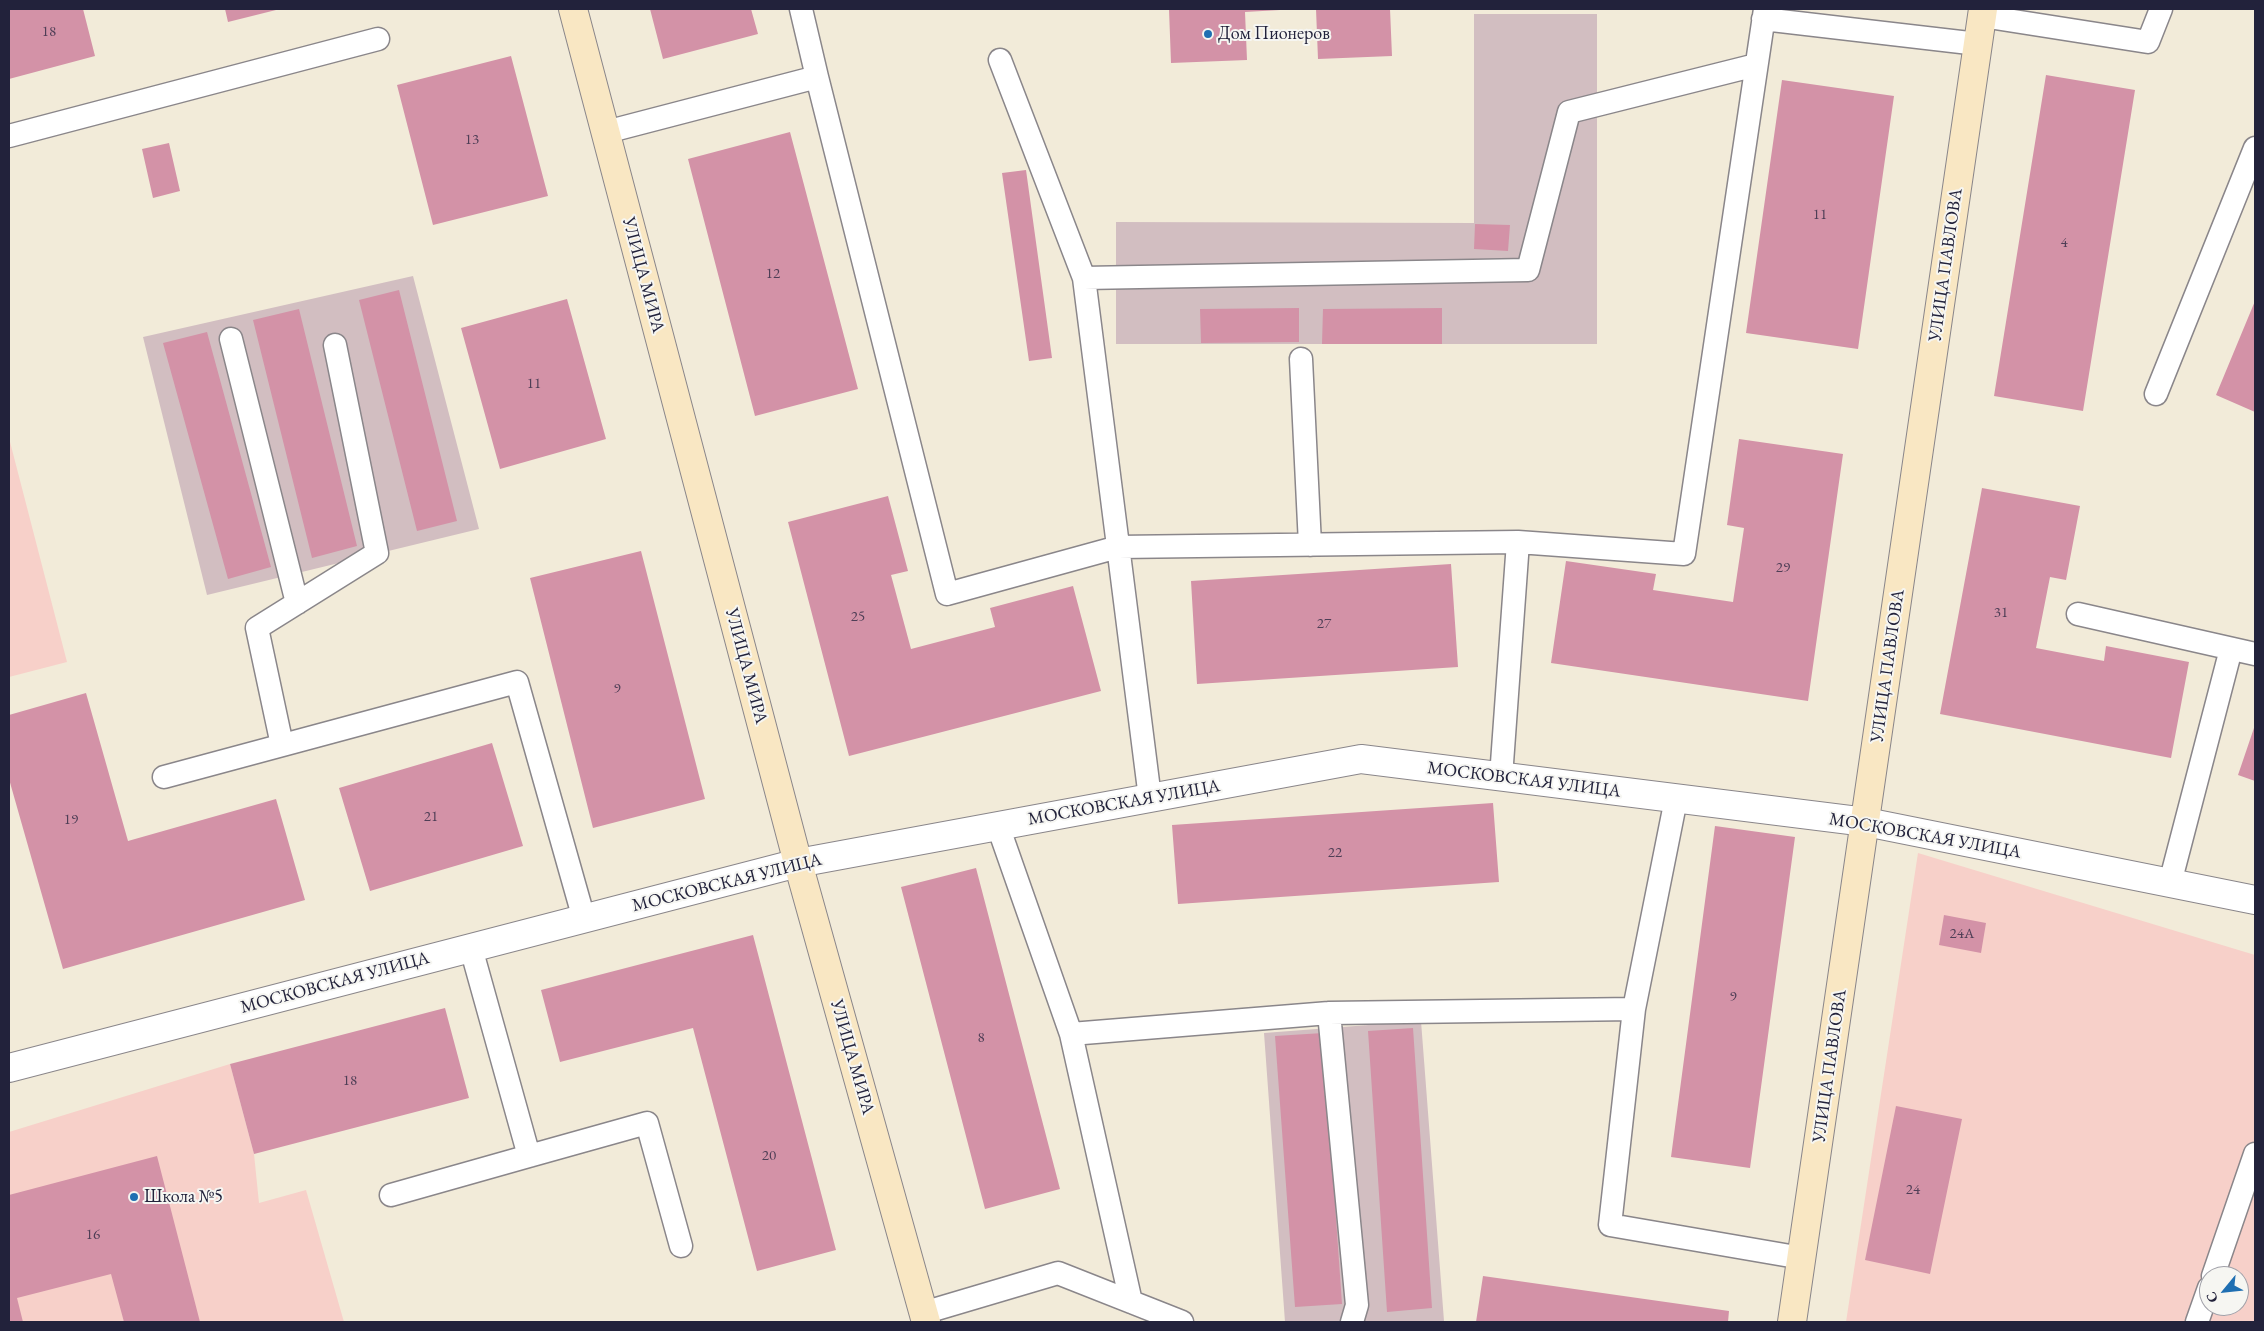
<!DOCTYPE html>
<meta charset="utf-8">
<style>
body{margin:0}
#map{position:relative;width:2264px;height:1331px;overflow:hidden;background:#f2ebd9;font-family:"EB Garamond",serif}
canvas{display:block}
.frame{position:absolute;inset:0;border:10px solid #22223b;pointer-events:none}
.north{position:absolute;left:2199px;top:1266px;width:50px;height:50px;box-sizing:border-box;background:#f6f6f2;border:1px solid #a1a1a9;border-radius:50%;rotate:242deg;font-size:14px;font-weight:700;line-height:20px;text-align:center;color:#22223b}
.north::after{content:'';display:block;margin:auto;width:18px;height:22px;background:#1f6fb2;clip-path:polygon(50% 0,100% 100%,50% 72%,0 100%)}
</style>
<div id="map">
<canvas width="2264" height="1331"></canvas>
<div class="frame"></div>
<div class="north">С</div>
</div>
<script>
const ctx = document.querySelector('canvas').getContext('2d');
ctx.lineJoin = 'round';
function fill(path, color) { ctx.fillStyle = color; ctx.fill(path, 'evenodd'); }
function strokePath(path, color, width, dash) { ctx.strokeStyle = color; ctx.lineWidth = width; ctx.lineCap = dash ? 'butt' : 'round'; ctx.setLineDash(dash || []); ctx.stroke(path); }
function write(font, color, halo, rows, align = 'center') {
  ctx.font = font + ' "EB Garamond",serif'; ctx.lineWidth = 4; ctx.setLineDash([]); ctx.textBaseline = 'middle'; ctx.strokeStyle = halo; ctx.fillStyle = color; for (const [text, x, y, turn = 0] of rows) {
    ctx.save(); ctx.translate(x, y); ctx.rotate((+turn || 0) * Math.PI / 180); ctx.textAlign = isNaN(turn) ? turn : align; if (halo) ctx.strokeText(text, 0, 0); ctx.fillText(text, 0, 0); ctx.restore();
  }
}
const built = new Path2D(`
 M 9,438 L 67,662 L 9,677 Z
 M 1918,853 L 2255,955 L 2255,1322 L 1846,1322 ZM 2209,1276 L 2239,1276 L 2239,1306 L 2209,1306 Z
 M 230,1064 L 254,1154 L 259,1203 L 306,1190 L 344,1322 L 9,1322 L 9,1132 Z`);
const industrial = new Path2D(`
 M 1474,14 L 1597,14 L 1597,344 L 1116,344 L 1116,222 L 1474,223 Z
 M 413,276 L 479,529 L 207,595 L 143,337 Z
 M 1421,1021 L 1444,1321 L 1285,1322 L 1264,1033 Z`);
const building = new Path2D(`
 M 9,9 L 83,9 L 95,56 L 9,79 Z
 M 225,9 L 280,9 L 228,22 Z
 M 650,9 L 751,9 L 758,34 L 663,59 Z
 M 1169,9 L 1280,9 L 1280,10 L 1245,12 L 1247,60 L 1171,63 Z
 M 1316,9 L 1390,9 L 1392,56 L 1318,59 Z
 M 511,56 L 548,196 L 433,225 L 397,85 Z
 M 2046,75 L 2135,90 L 2083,411 L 1994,396 Z
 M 1782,80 L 1894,96 L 1858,349 L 1746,333 Z
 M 790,132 L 858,389 L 755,416 L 688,159 Z
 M 169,143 L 180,191 L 153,198 L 142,149 Z
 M 1026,170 L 1052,358 L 1029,361 L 1002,173 Z
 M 1475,224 L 1510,225 L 1508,251 L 1474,249 Z
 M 399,290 L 457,521 L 417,531 L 359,300 Z
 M 567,299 L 606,439 L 500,469 L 461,328 Z
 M 2255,301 L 2255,412 L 2216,395 Z
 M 1299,308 L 1299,342 L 1201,343 L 1200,309 Z
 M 1442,308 L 1442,344 L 1322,344 L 1323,309 Z
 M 299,309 L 357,546 L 312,558 L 253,320 Z
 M 207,332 L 271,567 L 228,579 L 163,343 Z
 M 1739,439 L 1843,454 L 1808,701 L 1551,663 L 1566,561 L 1656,574 L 1653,590 L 1733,602 L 1744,528 L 1727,525 Z
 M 1982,488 L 2080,506 L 2066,580 L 2050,577 L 2036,648 L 2104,661 L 2106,646 L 2189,662 L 2171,758 L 1940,714 Z
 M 888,496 L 908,571 L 891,575 L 911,649 L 995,627 L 990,608 L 1073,586 L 1101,691 L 849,756 L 788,522 Z
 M 641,551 L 705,799 L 593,828 L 530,578 Z
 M 1451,564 L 1458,667 L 1197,684 L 1191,581 Z
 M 86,693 L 128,841 L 276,799 L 305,900 L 63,969 L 9,779 L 9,715 Z
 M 2255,725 L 2255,781 L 2238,775 Z
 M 492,743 L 523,846 L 370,891 L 339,788 Z
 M 1493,803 L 1499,882 L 1178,904 L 1172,825 Z
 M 1715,826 L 1795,837 L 1750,1168 L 1671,1157 Z
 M 976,868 L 1060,1189 L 985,1209 L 901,887 Z
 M 1944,915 L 1986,923 L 1981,953 L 1939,945 Z
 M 753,935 L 836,1250 L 757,1271 L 693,1028 L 560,1062 L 541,990 Z
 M 445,1008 L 469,1098 L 254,1154 L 230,1064 Z
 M 1413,1028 L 1432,1308 L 1387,1312 L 1368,1031 Z
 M 1323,1033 L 1342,1304 L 1295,1307 L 1275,1036 Z
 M 1896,1106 L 1962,1119 L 1930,1274 L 1865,1260 Z
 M 157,1156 L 200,1322 L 124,1322 L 111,1274 L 17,1298 L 23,1322 L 9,1322 L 9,1195 Z
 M 1483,1276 L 1729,1311 L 1728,1322 L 1476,1322 Z`);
const lane = new Path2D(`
 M 801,9 L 817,77
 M 1982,16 L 2148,42 L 2161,9
 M 1763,19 L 1978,44
 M 1000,60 L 1084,278 L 1150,798
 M 606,132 L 817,77 L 947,594 L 1118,547 L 1518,542
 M 9,136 L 378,39
 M 1084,278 L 1528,270 L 1569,112 L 1756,65
 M 231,339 L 297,603
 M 1301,359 L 1310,545
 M 2156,394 L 2255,148
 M 2078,614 L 2255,654
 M 282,745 L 257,628 L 377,553 L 335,345
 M 164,777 L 517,682 L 584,919
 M 1501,777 L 1518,542 L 1684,554 L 1765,9
 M 998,826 L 1071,1034 L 1131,1302
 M 2170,883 L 2231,649
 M 1634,1009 L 1610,1225 L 1802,1258
 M 1071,1034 L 1329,1013
 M 529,1156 L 647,1123 L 681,1246
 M 391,1195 L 529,1156 L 471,948
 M 2213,1276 L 2255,1154
 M 923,1313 L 1058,1273 L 1182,1322
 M 1352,1322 L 1357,1305 L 1329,1013 L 1634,1009 L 1676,799
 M 2197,1322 L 2209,1288`);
const street = new Path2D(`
 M 9,1068 L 798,863 L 1361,759 L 1866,822 L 2255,900`);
const secondary = new Path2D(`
 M 573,9 L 798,863 L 926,1322
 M 1792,1322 L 1983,9`);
const markers = [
 [1208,34,5,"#1f6fb2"],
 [134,1197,5,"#1f6fb2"]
];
const numberNames = [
 ["18",49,32],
 ["13",472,140],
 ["11",1820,215],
 ["4",2064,243],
 ["12",773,274],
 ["11",534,384],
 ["29",1783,568],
 ["31",2001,613],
 ["25",858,617],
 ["27",1324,624],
 ["9",617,689],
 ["21",431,817],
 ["19",71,820],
 ["22",1335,853],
 ["24А",1962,934],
 ["9",1733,997],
 ["8",981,1038],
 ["18",350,1081],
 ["20",769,1156],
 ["24",1913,1190],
 ["16",93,1235]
];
const poiNames = [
 ["Дом Пионеров",1218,34],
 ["Школа №5",144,1197]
];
const streetNames = [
 ["УЛИЦА ПАВЛОВА",1946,265,-82],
 ["УЛИЦА МИРА",643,275,75],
 ["УЛИЦА МИРА",746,666,75],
 ["УЛИЦА ПАВЛОВА",1888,666,-82],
 ["МОСКОВСКАЯ УЛИЦА",1524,780,7],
 ["МОСКОВСКАЯ УЛИЦА",1124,803,-10],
 ["МОСКОВСКАЯ УЛИЦА",1925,836,10],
 ["МОСКОВСКАЯ УЛИЦА",727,883,-14],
 ["МОСКОВСКАЯ УЛИЦА",335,983,-15],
 ["УЛИЦА МИРА",852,1057,74],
 ["УЛИЦА ПАВЛОВА",1830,1066,-82]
];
fill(built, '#f7d0c9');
fill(industrial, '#d2bec1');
fill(building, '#d392a7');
strokePath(lane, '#8a868a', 25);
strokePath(street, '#8a868a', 30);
strokePath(secondary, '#8a868a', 30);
strokePath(lane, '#fff', 22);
strokePath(street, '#fff', 28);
strokePath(secondary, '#f9e7c3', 28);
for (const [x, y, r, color] of markers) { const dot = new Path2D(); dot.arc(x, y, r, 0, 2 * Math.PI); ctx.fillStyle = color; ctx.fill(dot); strokePath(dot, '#f6f6f2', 2); }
write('15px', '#4e3e56', null, numberNames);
write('18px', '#22223b', '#f6f6f2', poiNames, 'left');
write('18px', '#22223b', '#f6f6f2', streetNames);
</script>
